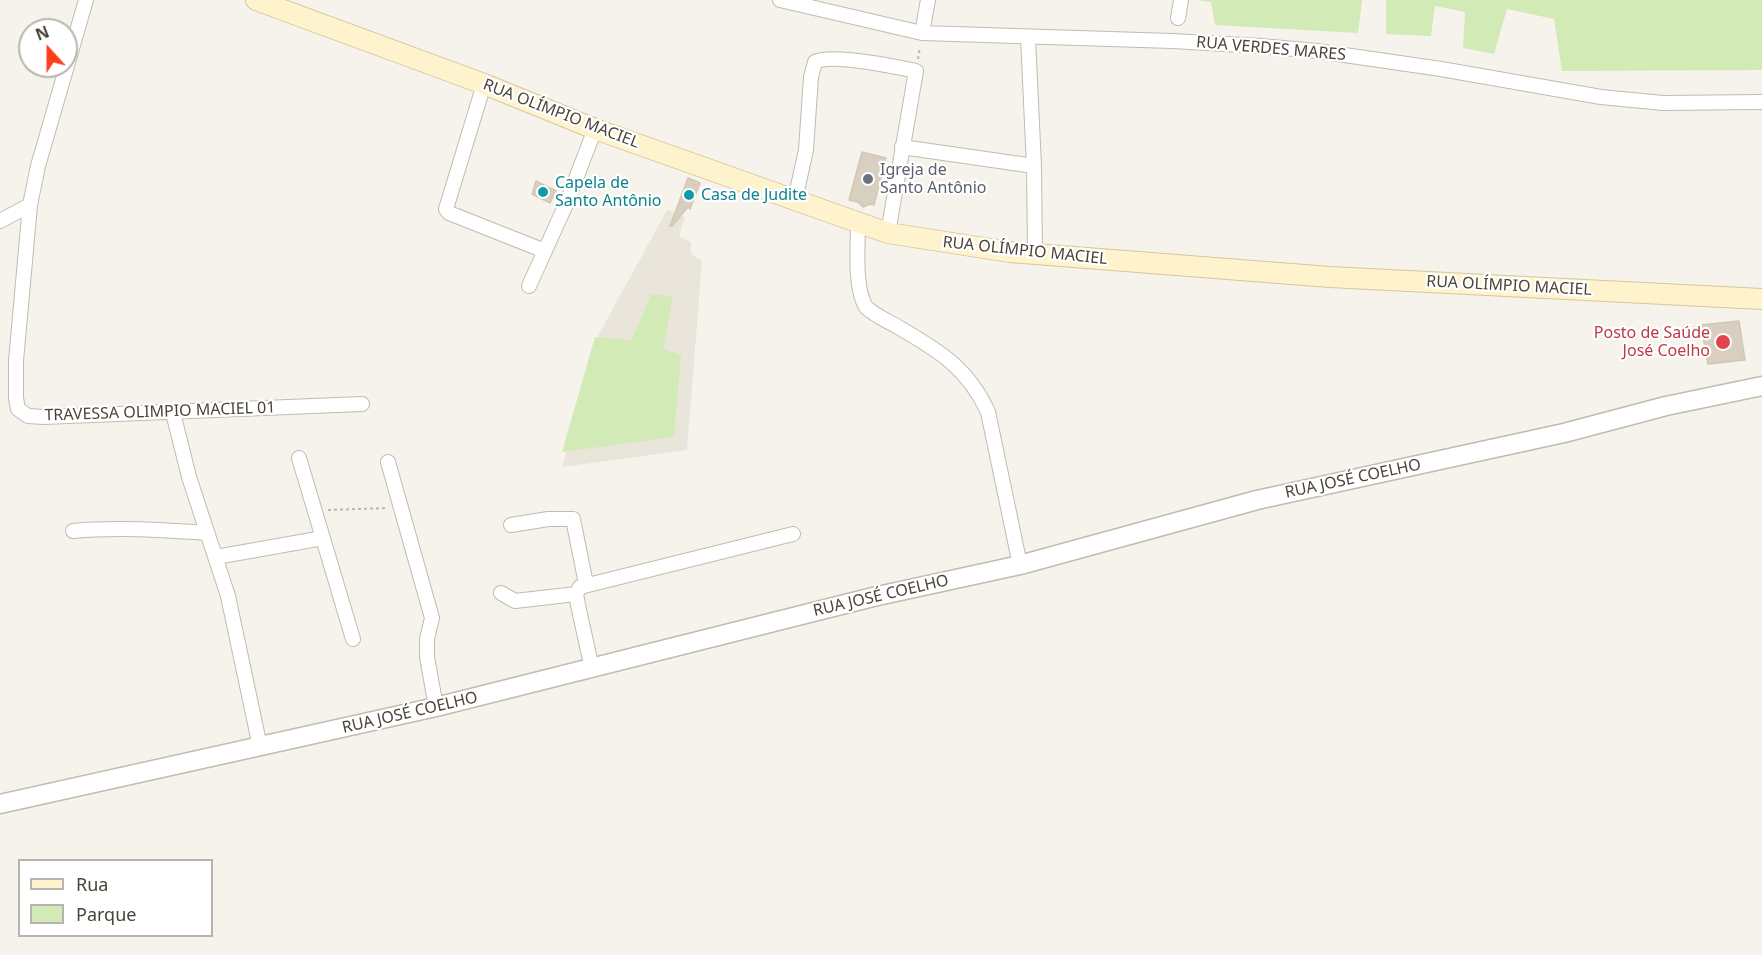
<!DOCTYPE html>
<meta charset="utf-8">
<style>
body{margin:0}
#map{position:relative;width:1762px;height:955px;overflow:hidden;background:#f6f3ec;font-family:"Noto Sans",sans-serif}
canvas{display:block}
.legend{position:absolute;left:18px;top:859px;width:195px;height:78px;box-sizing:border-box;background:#fff;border:2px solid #b7b4b0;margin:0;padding:8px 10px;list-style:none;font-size:18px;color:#4b4439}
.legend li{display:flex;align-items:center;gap:12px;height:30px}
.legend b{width:30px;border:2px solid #b7b4b0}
.north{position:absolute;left:18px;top:18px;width:60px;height:60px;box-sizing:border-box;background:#fff;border:2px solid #b7b4b0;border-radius:50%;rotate:339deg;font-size:16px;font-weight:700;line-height:24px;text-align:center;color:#4b4439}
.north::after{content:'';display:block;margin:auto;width:21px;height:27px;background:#fc3f1d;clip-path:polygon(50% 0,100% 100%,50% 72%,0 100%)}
</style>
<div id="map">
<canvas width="1762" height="955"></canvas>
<ul class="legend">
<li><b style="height:8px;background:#fff3cd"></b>Rua</li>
<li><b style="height:16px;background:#d2eab5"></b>Parque</li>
</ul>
<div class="north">N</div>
</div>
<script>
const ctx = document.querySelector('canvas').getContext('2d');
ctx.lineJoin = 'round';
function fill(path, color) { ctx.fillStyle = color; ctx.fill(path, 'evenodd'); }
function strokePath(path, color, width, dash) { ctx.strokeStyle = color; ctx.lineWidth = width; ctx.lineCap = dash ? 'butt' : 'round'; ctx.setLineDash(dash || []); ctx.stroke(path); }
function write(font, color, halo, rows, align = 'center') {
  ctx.font = font + ' "Noto Sans",sans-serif'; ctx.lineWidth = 4.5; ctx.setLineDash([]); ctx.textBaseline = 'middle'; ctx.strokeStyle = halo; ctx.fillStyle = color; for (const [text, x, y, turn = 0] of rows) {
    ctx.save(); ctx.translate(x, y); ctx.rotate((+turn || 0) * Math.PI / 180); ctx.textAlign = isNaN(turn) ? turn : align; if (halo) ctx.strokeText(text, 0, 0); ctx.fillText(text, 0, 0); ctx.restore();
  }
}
const residential = new Path2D(`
 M 667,210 L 685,217 L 679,236 L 691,242 L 691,254 L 702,261 L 687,450 L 562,467 L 599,334 Z`);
const green = new Path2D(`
 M 1196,0 L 1362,0 L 1358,33 L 1215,25 L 1211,2 Z
 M 1386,0 L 1762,0 L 1762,70 L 1562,71 L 1554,19 L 1507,9 L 1494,54 L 1463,48 L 1465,12 L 1435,6 L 1431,36 L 1386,34 Z
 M 651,294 L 673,297 L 663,349 L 681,355 L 674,437 L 562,452 L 595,337 L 632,340 Z`);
const building = new Path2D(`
 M 862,152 L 886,158 L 874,205 L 870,204 L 863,207 L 858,202 L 849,200 Z
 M 688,178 L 700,183 L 690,209 L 688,207 L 672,226 L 670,226 Z
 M 536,181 L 556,191 L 550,203 L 532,194 Z
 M 1739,321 L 1745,360 L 1708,364 L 1701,325 Z`);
const path = new Path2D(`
 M 918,59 L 920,47
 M 328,510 L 388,508`);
const minor = new Path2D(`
 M 86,0 L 38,166 L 30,205 L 16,361 L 16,398 L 18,409 L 28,416 L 44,417 L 362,404
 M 780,0 L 922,33 L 1172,41 L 1261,46 L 1317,51 L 1441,69 L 1601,97 L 1663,103 L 1762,102
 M 1178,18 L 1181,0
 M 922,33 L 928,0
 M 1028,38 L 1034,166 L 1035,254
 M 484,84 L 446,209 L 449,213 L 545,251
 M 902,147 L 1034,166
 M 795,200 L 806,150 L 811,77 L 815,62 C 831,53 897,67 916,71 L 888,233
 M 0,221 L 30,205
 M 858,223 C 858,246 854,288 866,307 C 875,316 888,321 898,327 C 938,350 968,368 988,412 L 1020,565
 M 529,286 L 567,202 L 595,129
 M 173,413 L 189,477 L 228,596 L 260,747
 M 299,458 L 353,639
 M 388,462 L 432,618 L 427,639 L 427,657 L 436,707
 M 511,525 L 548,519 L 573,519 L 586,584
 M 73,531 C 118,527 162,530 207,533
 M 216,557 L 323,538
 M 501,593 L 515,601 L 576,594
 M 592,669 L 578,605 L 576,594 L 580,587 L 793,534`);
const tertiary = new Path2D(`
 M 0,804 L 436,707 L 873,597 L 1020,565 L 1257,500 L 1564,433 L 1666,406 L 1762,386`);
const secondary = new Path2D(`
 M 256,0 L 484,84 L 595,129 L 888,233 L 1010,252 L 1330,277 L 1762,299`);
const markers = [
 [868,179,6,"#6b7280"],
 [543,192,6,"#0f9aa8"],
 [689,195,6,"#0f9aa8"],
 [1723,342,8,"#e0444e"]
];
const streetNames = [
 ["RUA VERDES MARES",1271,49,5],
 ["RUA OLÍMPIO MACIEL",561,114,21],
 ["RUA OLÍMPIO MACIEL",1025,251,6],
 ["RUA OLÍMPIO MACIEL",1509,286,3],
 ["TRAVESSA OLIMPIO MACIEL 01",160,412,-2],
 ["RUA JOSÉ COELHO",1353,479,-12],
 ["RUA JOSÉ COELHO",881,596,-13],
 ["RUA JOSÉ COELHO",410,713,-13]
];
const worshipNames = [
 ["Igreja de",880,170],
 ["Santo Antônio",880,188]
];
const cultureNames = [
 ["Capela de",555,183],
 ["Santo Antônio",555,201],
 ["Casa de Judite",701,195]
];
const healthNames = [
 ["Posto de Saúde",1710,333],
 ["José Coelho",1710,351]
];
fill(residential, '#eae5da');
fill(green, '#d2eab5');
fill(building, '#d8cfc1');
strokePath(building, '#d3c7b4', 1.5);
strokePath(minor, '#c2bbae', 16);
strokePath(tertiary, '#c2bbae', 21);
strokePath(secondary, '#d6c79b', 22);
strokePath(path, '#c4b79f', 2, [3, 3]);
strokePath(minor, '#fff', 14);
strokePath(tertiary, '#fff', 18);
strokePath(secondary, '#fff3cd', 20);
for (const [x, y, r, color] of markers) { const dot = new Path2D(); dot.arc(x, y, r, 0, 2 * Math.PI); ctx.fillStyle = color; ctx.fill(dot); strokePath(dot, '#fff', 2); }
write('16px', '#4b4439', '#fff', streetNames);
write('16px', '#5b616d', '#fff', worshipNames, 'left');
write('16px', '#0d838f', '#fff', cultureNames, 'left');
write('16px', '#be3a42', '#fff', healthNames, 'right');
</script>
